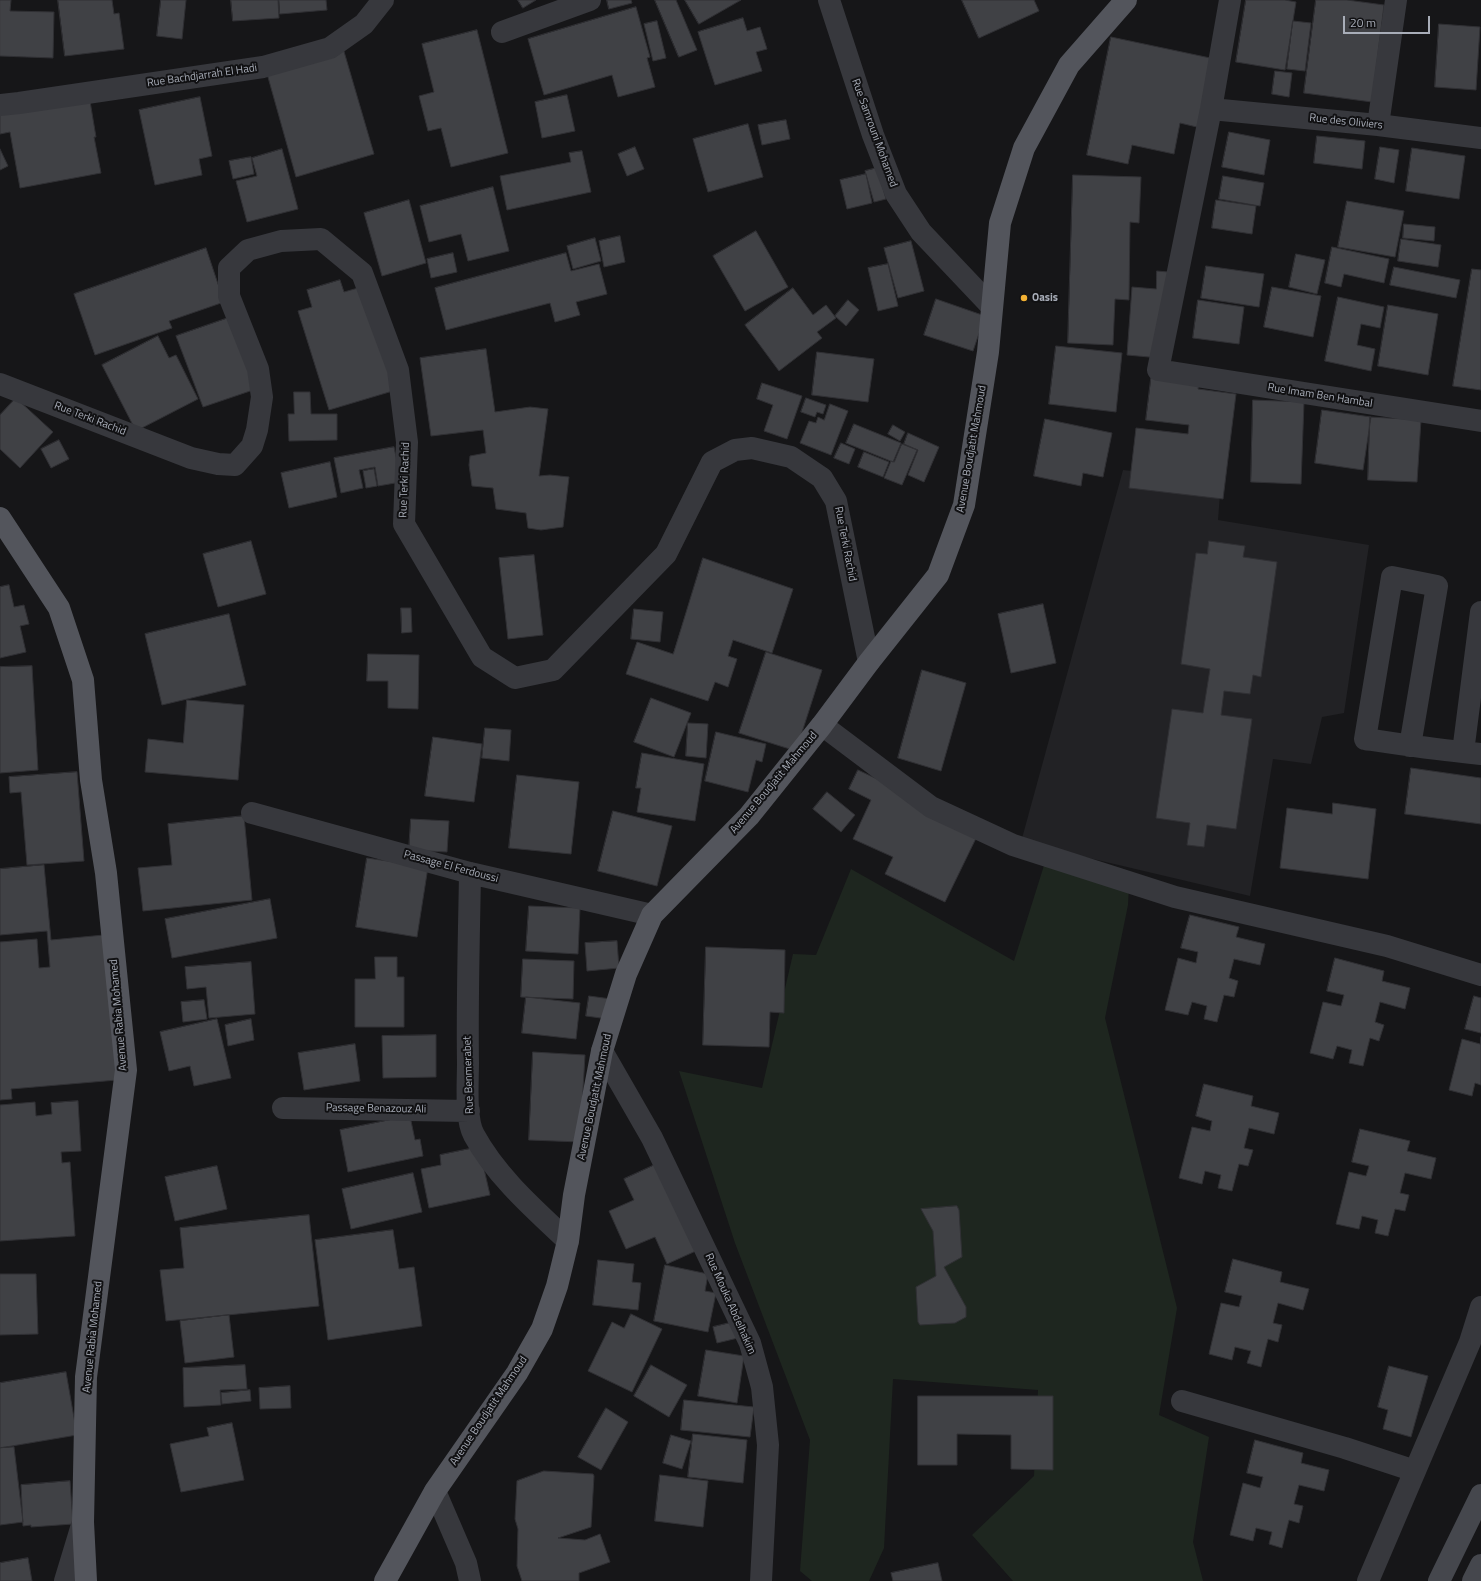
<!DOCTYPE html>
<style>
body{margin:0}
#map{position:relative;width:1481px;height:1581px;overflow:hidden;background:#161618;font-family:"Titillium Web",sans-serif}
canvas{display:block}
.scale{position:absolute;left:1343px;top:16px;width:87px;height:18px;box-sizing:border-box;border:2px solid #a8adb8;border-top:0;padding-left:5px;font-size:12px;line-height:14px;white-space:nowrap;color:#a8adb8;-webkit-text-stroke:3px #111113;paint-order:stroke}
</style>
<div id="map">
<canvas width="1481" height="1581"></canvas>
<div class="scale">20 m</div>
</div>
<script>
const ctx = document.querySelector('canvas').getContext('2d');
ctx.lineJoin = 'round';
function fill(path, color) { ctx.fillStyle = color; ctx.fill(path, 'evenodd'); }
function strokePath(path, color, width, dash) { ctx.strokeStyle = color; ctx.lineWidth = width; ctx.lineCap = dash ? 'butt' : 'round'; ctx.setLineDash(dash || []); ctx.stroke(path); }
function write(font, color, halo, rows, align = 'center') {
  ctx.font = font + ' "Titillium Web",sans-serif'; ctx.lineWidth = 4; ctx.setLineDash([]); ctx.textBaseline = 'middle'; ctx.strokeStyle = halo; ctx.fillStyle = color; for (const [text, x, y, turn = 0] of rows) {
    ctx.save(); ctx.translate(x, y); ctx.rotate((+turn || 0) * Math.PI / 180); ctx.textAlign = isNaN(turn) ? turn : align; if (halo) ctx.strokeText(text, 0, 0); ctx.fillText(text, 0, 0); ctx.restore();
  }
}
const built = new Path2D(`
 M 1123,470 L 1221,481 L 1218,520 L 1369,545 L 1344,713 L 1322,717 L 1311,764 L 1273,759 L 1250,896 L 1021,842 Z`);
const green = new Path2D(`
 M 1046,859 L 1129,884 L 1128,905 L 1105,1018 L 1177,1308 L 1159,1415 L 1209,1437 L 1193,1542 L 1203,1581 L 1013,1581 L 972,1535 L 1034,1476 L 1038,1390 L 893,1379 L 884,1548 L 869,1581 L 812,1581 L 800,1571 L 810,1440 L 735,1243 L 679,1071 L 762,1088 L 793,954 L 816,955 L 851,869 L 1014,961 Z`);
const building = new Path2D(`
 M 0,0 L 11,0 L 10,11 L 54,12 L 53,58 L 0,56 Z
 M 58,0 L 112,0 L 114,14 L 119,13 L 124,49 L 65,56 Z
 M 161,0 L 186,0 L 182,39 L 157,36 Z
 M 231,0 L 278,0 L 279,18 L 233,21 Z
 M 279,0 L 326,0 L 327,10 L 280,14 Z
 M 518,0 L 536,0 L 523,8 Z
 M 607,0 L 631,0 L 632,3 L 609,9 Z
 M 655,0 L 676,0 L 697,50 L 679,57 Z
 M 685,0 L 741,0 L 699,24 Z
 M 962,0 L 1034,0 L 1039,11 L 979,38 Z
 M 1246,0 L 1285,0 L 1296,2 L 1285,70 L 1236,62 Z
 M 1316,0 L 1347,0 L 1384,5 L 1372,102 L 1304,93 Z
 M 636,7 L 650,57 L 647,58 L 655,87 L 618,97 L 612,75 L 544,95 L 528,39 Z
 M 743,18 L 747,31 L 760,27 L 767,49 L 756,52 L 762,71 L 715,85 L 698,32 Z
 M 657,21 L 666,58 L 653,61 L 644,24 Z
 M 1293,21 L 1311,23 L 1305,71 L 1287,69 Z
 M 1439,24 L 1480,27 L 1476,90 L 1435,87 Z
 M 477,30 L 508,153 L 451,167 L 441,128 L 428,131 L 419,96 L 434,92 L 422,44 Z
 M 1111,37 L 1215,59 L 1201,128 L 1180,123 L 1174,154 L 1132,145 L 1128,164 L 1087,155 Z
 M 343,48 L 374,154 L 296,177 L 266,70 Z
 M 1275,71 L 1292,73 L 1289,97 L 1272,94 Z
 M 89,95 L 96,137 L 94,137 L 101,173 L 20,188 L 10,132 L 0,134 L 0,111 Z
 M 567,95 L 575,131 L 542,138 L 535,102 Z
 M 200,97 L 212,156 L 199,159 L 202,175 L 155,185 L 139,110 Z
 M 786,120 L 790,139 L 762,145 L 758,125 Z
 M 748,124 L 763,177 L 708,192 L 693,139 Z
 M 1229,132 L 1270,140 L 1264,175 L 1222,167 Z
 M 1317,136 L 1365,141 L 1362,169 L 1314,163 Z
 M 635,147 L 644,169 L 627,176 L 618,154 Z
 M 1380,147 L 1399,150 L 1394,183 L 1375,179 Z
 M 1412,148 L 1465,156 L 1459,199 L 1406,191 Z
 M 0,149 L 8,166 L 0,170 Z
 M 282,149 L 298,209 L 247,222 L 236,181 L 257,176 L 252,158 Z
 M 582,151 L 591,192 L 507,210 L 500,176 L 571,162 L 569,153 Z
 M 251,157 L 254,174 L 233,179 L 229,161 Z
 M 877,168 L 886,199 L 874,202 L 865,171 Z
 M 866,174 L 872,203 L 847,209 L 840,180 Z
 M 1073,175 L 1141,177 L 1139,223 L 1130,222 L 1129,300 L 1115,299 L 1113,345 L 1068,343 Z
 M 1223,176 L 1264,183 L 1260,206 L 1219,199 Z
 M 493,187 L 509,251 L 468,261 L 461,234 L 429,242 L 420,206 Z
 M 409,200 L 426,263 L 382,276 L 364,213 Z
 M 1216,200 L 1256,206 L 1252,234 L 1212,228 Z
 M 1347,201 L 1404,211 L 1395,257 L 1338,247 Z
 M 1404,224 L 1435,227 L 1434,241 L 1403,238 Z
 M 756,231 L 788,287 L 745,311 L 713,256 Z
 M 620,236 L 625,262 L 604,267 L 599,241 Z
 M 595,238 L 601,261 L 573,269 L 567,246 Z
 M 1401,239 L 1441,245 L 1438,267 L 1398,261 Z
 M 911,241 L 924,291 L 898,298 L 884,248 Z
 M 1332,247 L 1389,259 L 1384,283 L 1344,274 L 1341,287 L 1325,283 Z
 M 206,248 L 224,302 L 169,321 L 172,328 L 95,355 L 74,294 Z
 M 453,253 L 457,272 L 431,278 L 427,259 Z
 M 566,253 L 571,271 L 599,264 L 607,294 L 576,302 L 580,315 L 555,322 L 550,303 L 446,330 L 435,288 Z
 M 1296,254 L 1325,260 L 1317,294 L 1289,287 Z
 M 888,264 L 898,306 L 878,311 L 868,268 Z
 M 1206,266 L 1264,274 L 1259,307 L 1201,298 Z
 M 1394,267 L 1460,280 L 1456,298 L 1390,285 Z
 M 1472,269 L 1481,270 L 1481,390 L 1453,386 Z
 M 1157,271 L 1168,272 L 1160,358 L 1127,355 L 1132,287 L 1156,289 Z
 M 340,280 L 344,292 L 365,286 L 396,390 L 329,410 L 298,311 L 312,307 L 307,290 Z
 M 1272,287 L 1321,296 L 1313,337 L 1264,327 Z
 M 793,288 L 813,315 L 826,305 L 836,318 L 817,332 L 822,338 L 779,371 L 745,325 Z
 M 1338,297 L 1384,307 L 1380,328 L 1361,324 L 1357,345 L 1375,349 L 1371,371 L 1325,361 Z
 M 936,299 L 985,316 L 973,351 L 924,335 Z
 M 848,300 L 859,310 L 846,326 L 835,316 Z
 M 1198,300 L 1244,307 L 1239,344 L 1193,338 Z
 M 1388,305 L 1438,314 L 1428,375 L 1378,366 Z
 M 234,316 L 259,388 L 203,407 L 176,336 Z
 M 158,336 L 169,358 L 176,355 L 198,399 L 136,431 L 102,365 Z
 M 1056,346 L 1122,353 L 1116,412 L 1049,404 Z
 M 486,349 L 495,412 L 530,407 L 548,409 L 539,476 L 550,475 L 569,477 L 563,527 L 541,530 L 528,528 L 526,513 L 496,509 L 493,488 L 472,486 L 469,465 L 470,456 L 486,453 L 483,430 L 431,436 L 420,358 Z
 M 817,352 L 874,359 L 868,402 L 812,395 Z
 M 1152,371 L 1200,377 L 1198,389 L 1236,394 L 1223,499 L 1129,488 L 1136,428 L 1188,434 L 1189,425 L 1146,420 Z
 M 762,383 L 802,396 L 787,439 L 764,431 L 773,405 L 757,399 Z
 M 294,392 L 310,392 L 311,414 L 337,414 L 337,440 L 289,441 L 288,414 L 294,414 Z
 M 16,398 L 53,432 L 20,468 L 0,449 L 0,415 Z
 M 806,398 L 826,405 L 823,414 L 817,412 L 815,417 L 801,412 Z
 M 1253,400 L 1304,402 L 1301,484 L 1251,482 Z
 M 830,404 L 848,411 L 831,455 L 800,443 L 809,421 L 816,423 L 818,417 L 824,420 Z
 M 1322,410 L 1371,417 L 1363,470 L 1315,463 Z
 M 1370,417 L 1421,420 L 1417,482 L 1368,480 Z
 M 1045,419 L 1112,433 L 1103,477 L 1083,473 L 1081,486 L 1034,476 Z
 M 854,424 L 901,443 L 893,462 L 846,443 Z
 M 893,425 L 905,432 L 900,441 L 888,434 Z
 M 908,433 L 939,447 L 924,482 L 908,475 L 918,450 L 904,444 Z
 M 59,440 L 69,459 L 51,468 L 41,449 Z
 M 841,443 L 855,449 L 849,464 L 834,458 Z
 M 902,444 L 917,450 L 902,485 L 884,478 L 891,461 L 894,462 Z
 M 394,447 L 401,482 L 378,486 L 375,467 L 359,470 L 363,488 L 341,493 L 334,458 Z
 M 864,452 L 889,462 L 883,477 L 858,467 Z
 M 330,462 L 337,497 L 289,508 L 281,473 Z
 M 374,469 L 377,486 L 366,488 L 363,471 Z
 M 251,541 L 266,594 L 218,607 L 203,554 Z
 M 1209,541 L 1245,546 L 1243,557 L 1277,562 L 1261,677 L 1253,675 L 1250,694 L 1224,691 L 1221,715 L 1252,719 L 1236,829 L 1207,825 L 1204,847 L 1187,845 L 1190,823 L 1156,818 L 1172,709 L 1203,713 L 1210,669 L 1181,664 L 1196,553 L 1207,554 Z
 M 534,555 L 543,635 L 508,639 L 499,558 Z
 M 703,558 L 793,589 L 772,653 L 733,640 L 728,656 L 737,659 L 728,687 L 715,682 L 708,701 L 626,674 L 637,642 L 673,654 Z
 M 9,585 L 14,607 L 24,605 L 29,624 L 20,626 L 26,652 L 0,658 L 0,587 Z
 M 1043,604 L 1056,663 L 1011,673 L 998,614 Z
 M 401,608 L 411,608 L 412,632 L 402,633 Z
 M 634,609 L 663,612 L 660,642 L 631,639 Z
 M 229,614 L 246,685 L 162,705 L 145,634 Z
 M 766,652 L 822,670 L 796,751 L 739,733 Z
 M 368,654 L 419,655 L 418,709 L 388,708 L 388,681 L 367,681 Z
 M 32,666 L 38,770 L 0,773 L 0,667 Z
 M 922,670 L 966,683 L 941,771 L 898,758 Z
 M 651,698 L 691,713 L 674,757 L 634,742 Z
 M 187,700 L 244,705 L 238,780 L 145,772 L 148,739 L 183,743 Z
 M 688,723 L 708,724 L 706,758 L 686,756 Z
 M 485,728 L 511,730 L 509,761 L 482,758 Z
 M 716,732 L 766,744 L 762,762 L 756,760 L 748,792 L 705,781 Z
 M 433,737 L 482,744 L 474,802 L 425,796 Z
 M 642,753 L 704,764 L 695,821 L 637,812 L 641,788 L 636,788 Z
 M 1411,768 L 1481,778 L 1481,824 L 1405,814 Z
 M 858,770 L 981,828 L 945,902 L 885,874 L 893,857 L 853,839 L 871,800 L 849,789 Z
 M 77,772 L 84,861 L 27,865 L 21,792 L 10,793 L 9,777 Z
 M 517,775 L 579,782 L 571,854 L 509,848 Z
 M 827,792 L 855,815 L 841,832 L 813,809 Z
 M 1333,803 L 1376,809 L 1368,879 L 1280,868 L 1287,808 L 1332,814 Z
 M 613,811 L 672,826 L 657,886 L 598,871 Z
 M 244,816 L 252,900 L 143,911 L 138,868 L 172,865 L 168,824 Z
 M 411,819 L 449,821 L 447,852 L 409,850 Z
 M 367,858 L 428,867 L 417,937 L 356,927 Z
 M 44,865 L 51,940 L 104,935 L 117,1080 L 11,1089 L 12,1099 L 0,1100 L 0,942 L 37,939 L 39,968 L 50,967 L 47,931 L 0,935 L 0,869 Z
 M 270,899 L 277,938 L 172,958 L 165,919 Z
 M 529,906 L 580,908 L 578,954 L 526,951 Z
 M 1190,915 L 1239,927 L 1236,937 L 1265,944 L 1260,965 L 1234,959 L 1229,978 L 1238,981 L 1234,997 L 1224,995 L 1217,1022 L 1204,1019 L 1207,1006 L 1192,1002 L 1188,1015 L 1165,1010 L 1178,958 L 1196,963 L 1198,952 L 1181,948 Z
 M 617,941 L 619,968 L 587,971 L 585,943 Z
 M 706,947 L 785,950 L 784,1013 L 770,1012 L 769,1047 L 703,1045 Z
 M 375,957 L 397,957 L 397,977 L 404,977 L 404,1027 L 355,1027 L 355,979 L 375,979 Z
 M 1335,958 L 1384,971 L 1382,981 L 1410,988 L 1405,1009 L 1380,1002 L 1375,1022 L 1384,1025 L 1379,1041 L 1370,1038 L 1363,1066 L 1349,1063 L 1352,1050 L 1337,1046 L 1333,1059 L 1310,1053 L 1323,1002 L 1341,1006 L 1344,995 L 1327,991 Z
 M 523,959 L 574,961 L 573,999 L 521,997 Z
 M 251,962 L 255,1014 L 209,1018 L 206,987 L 187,989 L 185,967 Z
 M 589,996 L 611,999 L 608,1019 L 586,1016 Z
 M 1474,996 L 1481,998 L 1481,1033 L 1465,1029 Z
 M 526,997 L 580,1003 L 576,1039 L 522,1033 Z
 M 204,1000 L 207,1019 L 183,1022 L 181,1002 Z
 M 217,1019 L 231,1078 L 194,1086 L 190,1066 L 169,1071 L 160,1032 Z
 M 251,1019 L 254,1040 L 228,1046 L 225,1025 Z
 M 436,1035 L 436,1077 L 383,1078 L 382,1036 Z
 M 1481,1037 L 1481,1085 L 1475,1083 L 1472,1096 L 1449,1090 L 1462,1039 L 1480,1044 Z
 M 355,1044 L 360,1081 L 304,1090 L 298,1053 Z
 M 533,1052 L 585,1055 L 580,1142 L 529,1140 Z
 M 1204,1084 L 1253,1096 L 1251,1106 L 1279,1113 L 1274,1134 L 1249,1128 L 1244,1148 L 1253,1150 L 1248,1166 L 1239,1164 L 1232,1191 L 1218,1188 L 1221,1175 L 1205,1171 L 1202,1184 L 1179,1178 L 1192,1127 L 1210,1131 L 1212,1121 L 1196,1116 Z
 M 78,1101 L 81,1151 L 61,1152 L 62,1163 L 70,1162 L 75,1236 L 0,1241 L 0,1105 L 35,1102 L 36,1116 L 52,1114 L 51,1103 Z
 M 410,1116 L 415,1140 L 420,1139 L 423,1156 L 348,1172 L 340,1130 Z
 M 1360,1129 L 1410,1141 L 1407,1151 L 1436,1158 L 1431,1179 L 1405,1173 L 1400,1193 L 1409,1195 L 1405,1211 L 1395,1209 L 1388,1236 L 1375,1233 L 1378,1220 L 1362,1216 L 1359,1229 L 1336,1224 L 1349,1172 L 1366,1176 L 1369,1166 L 1352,1162 Z
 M 479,1147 L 490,1195 L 429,1208 L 421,1169 L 441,1165 L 440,1155 Z
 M 659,1163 L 698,1250 L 667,1264 L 655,1237 L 626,1249 L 609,1211 L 634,1200 L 624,1179 Z
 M 217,1166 L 227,1209 L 175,1221 L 165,1177 Z
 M 413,1173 L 422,1212 L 351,1229 L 342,1189 Z
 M 957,1206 L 959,1210 L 962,1257 L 944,1267 L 966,1307 L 966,1317 L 955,1323 L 920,1325 L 918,1322 L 916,1287 L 936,1276 L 933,1231 L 921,1209 Z
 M 309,1215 L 319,1306 L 166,1321 L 160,1270 L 184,1268 L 180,1228 Z
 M 393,1230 L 399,1269 L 414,1267 L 422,1326 L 328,1340 L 315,1240 Z
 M 1233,1259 L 1282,1272 L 1280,1282 L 1309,1289 L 1303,1310 L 1278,1303 L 1273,1323 L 1282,1325 L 1278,1342 L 1268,1339 L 1261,1367 L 1247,1363 L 1251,1351 L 1235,1347 L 1232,1360 L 1209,1354 L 1221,1303 L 1239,1307 L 1242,1296 L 1225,1292 Z
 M 598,1260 L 634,1264 L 632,1282 L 641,1283 L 638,1310 L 593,1305 Z
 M 665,1265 L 708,1274 L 705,1291 L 716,1293 L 708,1332 L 654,1321 Z
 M 0,1274 L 36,1274 L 38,1334 L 0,1335 Z
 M 631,1314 L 662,1329 L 632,1392 L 588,1371 L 612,1322 L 624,1328 Z
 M 229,1315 L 234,1357 L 185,1363 L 180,1321 Z
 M 734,1322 L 738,1338 L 717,1343 L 713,1327 Z
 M 706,1350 L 744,1356 L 737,1403 L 698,1396 Z
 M 245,1365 L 247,1389 L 220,1390 L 221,1405 L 184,1407 L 183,1368 Z
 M 651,1365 L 687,1385 L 669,1417 L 634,1396 Z
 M 1389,1366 L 1428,1376 L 1411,1437 L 1383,1429 L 1388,1410 L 1378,1407 Z
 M 66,1372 L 77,1435 L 0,1448 L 0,1383 Z
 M 290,1386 L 291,1408 L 260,1409 L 259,1388 Z
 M 250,1390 L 251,1401 L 222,1404 L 221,1393 Z
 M 918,1396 L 1053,1396 L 1053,1470 L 1011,1469 L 1011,1435 L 957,1434 L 957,1465 L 918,1465 Z
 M 684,1400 L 754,1407 L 750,1437 L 681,1430 Z
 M 606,1408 L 628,1422 L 601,1470 L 578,1457 Z
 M 232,1423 L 244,1480 L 181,1492 L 170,1444 L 209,1436 L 207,1428 Z
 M 693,1434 L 747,1440 L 743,1483 L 688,1477 Z
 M 671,1435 L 691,1441 L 682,1469 L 663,1463 Z
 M 1255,1440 L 1303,1453 L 1301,1463 L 1329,1470 L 1324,1491 L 1299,1485 L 1294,1504 L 1303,1506 L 1299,1523 L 1289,1520 L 1282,1548 L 1269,1544 L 1272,1532 L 1256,1528 L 1253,1541 L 1230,1535 L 1243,1483 L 1260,1488 L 1263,1477 L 1247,1473 Z
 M 14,1447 L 23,1522 L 0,1525 L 0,1448 Z
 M 544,1471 L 593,1474 L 594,1476 L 591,1527 L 558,1538 L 585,1540 L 600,1534 L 610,1562 L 579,1573 L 579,1581 L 522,1581 L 517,1566 L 518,1529 L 515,1519 L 517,1481 Z
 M 660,1475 L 708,1481 L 703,1527 L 655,1521 Z
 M 70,1481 L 73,1524 L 31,1527 L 31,1525 L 23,1526 L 21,1485 Z
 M 28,1558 L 32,1581 L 0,1581 L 0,1563 Z
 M 938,1563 L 942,1581 L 893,1581 L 891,1573 Z`);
const minor = new Path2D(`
 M 829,0 L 873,135 L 896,194 L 921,232 L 992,307
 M 1230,0 L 1211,109 L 1158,370 L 1481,421
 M 502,32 L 590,0
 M 0,105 L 19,103 L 263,67 L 330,48 L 364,24 L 383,0
 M 1211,109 L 1378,125 L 1481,138
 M 1378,125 L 1396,0
 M 0,384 L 191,458 L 218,464 L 235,465 L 252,446 L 257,430 L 262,397 L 258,369 L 229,296 L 229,268 L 248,250 L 281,241 L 321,239 L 362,273 L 398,370 L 407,442 L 404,524 L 482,657 L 515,678 L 553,670 L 666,554 L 712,462 L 735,450 L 752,448 L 791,457 L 822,478 L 836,501 L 869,662
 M 1481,612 L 1463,752 L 1481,754
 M 822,725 L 931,807 L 1013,845 L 1175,897 L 1387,946 L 1481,975
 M 1410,746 L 1437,586 L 1392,577 L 1365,739 C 1398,744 1430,749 1463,752
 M 252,813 L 470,873 L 652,915
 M 470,873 C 469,936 467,1000 468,1063 C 468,1082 465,1119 474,1135 C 496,1176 535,1210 568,1241
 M 602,1051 L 652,1138 L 750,1343 L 762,1387 L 768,1445 L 761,1581
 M 283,1108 L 469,1111
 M 1182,1401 L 1345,1448 L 1415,1471
 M 435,1491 L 466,1563 L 470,1581
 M 65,1581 L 82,1525
 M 1368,1581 L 1470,1342 L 1481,1307`);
const secondary = new Path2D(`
 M 1439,1581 L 1481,1495
 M 1473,1581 L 1481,1565`);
const primary = new Path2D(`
 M 0,518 L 59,608 L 83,680 L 91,780 L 106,873 L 126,1070 L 86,1377 L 83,1522 L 86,1581
 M 385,1581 L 435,1491 L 517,1373 L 542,1329 L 557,1286 L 568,1241 L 574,1195 L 602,1051 L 626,974 L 652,915 L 749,816 L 822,725 L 869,662 L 938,575 L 964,505 L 988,352 L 1000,223 L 1024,148 L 1069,65 L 1126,0`);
const markers = [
 [1024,298,4,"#f2b134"]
];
const streetNames = [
 ["Rue Bachdjarrah El Hadi",202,76,-8],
 ["Rue des Oliviers",1346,122,6],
 ["Rue Samrouni Mohamed",874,133,70],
 ["Rue Imam Ben Hambal",1320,396,9],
 ["Rue Terki Rachid",90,419,21],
 ["Avenue Boudjatit Mahmoud",972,449,-80],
 ["Rue Terki Rachid",405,480,-88],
 ["Rue Terki Rachid",845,544,79],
 ["Avenue Boudjatit Mahmoud",774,783,-50],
 ["Passage El Ferdoussi",451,867,15],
 ["Avenue Rabia Mohamed",119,1015,-95],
 ["Rue Benmerabet",469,1075,-92],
 ["Avenue Boudjatit Mahmoud",595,1097,-78],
 ["Passage Benazouz Ali",376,1109,1],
 ["Rue Mouka Abdelhakim",730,1304,66],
 ["Avenue Rabia Mohamed",93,1337,-84],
 ["Avenue Boudjatit Mahmoud",489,1411,-56]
];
const poiNames = [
 ["Oasis",1032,298]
];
fill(built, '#222225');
fill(green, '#1e261f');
fill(building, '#404145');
strokePath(building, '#303034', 1);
strokePath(minor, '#37383d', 22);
strokePath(secondary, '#45474d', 22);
strokePath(primary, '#53555c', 22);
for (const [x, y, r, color] of markers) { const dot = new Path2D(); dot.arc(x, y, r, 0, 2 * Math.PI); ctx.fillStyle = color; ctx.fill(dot); strokePath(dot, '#111113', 1.5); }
write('11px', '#a8adb8', '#111113', streetNames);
write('bold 11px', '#a8adb8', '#111113', poiNames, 'left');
</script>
